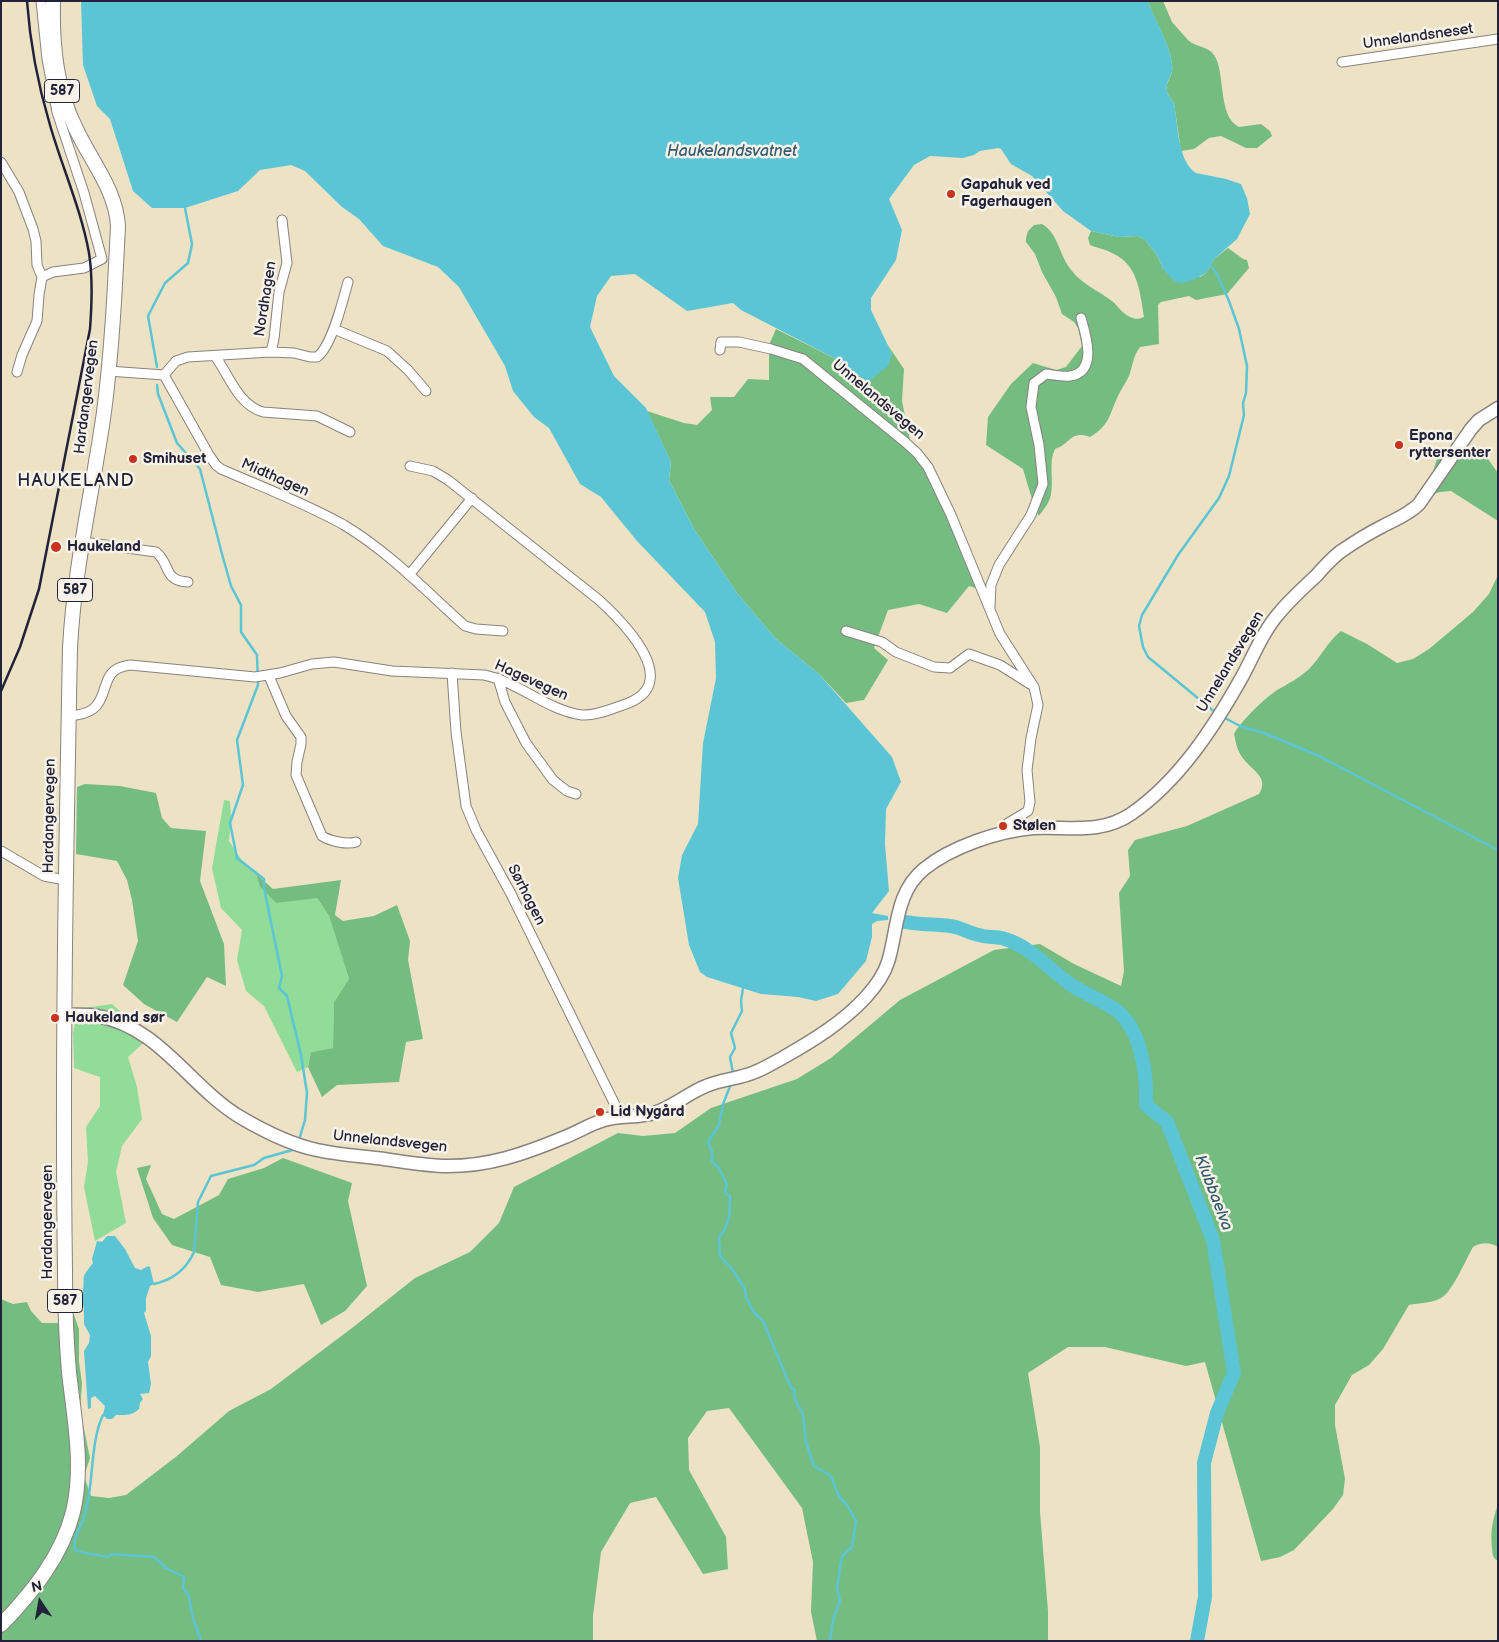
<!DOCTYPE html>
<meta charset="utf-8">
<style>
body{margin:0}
#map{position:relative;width:1499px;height:1642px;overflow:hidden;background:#ede3c4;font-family:"Balsamiq Sans",sans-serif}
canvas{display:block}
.frame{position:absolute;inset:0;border:2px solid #22223b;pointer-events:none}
.north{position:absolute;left:15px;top:1577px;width:50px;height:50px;-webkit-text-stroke:4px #f7f3e8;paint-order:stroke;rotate:348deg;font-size:14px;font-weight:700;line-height:20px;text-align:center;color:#22223b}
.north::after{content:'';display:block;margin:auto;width:18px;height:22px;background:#22223b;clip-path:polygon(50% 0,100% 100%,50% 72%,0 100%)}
</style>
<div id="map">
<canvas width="1499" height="1642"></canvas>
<div class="frame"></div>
<div class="north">N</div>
</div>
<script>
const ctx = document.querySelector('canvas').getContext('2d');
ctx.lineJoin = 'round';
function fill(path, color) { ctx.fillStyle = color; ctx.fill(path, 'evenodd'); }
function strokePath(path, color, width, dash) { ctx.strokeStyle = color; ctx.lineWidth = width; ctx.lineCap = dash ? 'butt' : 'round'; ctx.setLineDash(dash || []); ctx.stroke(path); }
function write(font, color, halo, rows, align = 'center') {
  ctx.font = font + ' "Balsamiq Sans",sans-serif'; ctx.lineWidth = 5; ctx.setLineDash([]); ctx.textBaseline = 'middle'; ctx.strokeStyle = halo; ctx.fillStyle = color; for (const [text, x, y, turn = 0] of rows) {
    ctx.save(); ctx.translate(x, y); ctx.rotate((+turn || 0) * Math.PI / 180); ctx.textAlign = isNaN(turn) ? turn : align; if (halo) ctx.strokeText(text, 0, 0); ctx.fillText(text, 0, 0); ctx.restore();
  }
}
const green = new Path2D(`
 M 224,800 L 230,801 L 231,817 L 229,841 L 241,859 L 256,874 L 260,887 L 276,903 L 316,897 L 329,916 L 349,979 L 334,1002 L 333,1048 L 311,1052 L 308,1067 L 297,1072 L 264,1006 L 246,991 L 237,960 L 242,930 L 221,908 L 212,868 Z
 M 112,1004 L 149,1038 L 128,1057 L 137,1087 L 142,1119 L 122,1146 L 116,1172 L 126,1223 L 95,1241 L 84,1187 L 88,1162 L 86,1127 L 100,1106 L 100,1077 L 74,1068 L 73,1033 L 78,1009 Z`);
const forest = new Path2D(`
 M 1148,1 L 1163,1 L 1172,22 L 1188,40 C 1195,47 1208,46 1214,55 C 1226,72 1217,116 1239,127 L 1261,124 L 1270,131 L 1272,136 L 1257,148 L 1246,148 L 1221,136 L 1209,138 L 1194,149 L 1181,151 L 1174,103 C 1157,83 1175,81 1172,64 C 1169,41 1155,23 1148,1 Z
 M 1042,224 C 1059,234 1059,256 1072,271 C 1083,285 1099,291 1112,301 C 1119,307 1124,316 1133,318 C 1137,320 1141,318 1144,317 C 1140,292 1138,264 1112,253 C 1105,249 1097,248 1090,245 L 1088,238 L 1091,231 L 1119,237 L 1138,236 L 1145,240 L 1157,255 L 1163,269 L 1200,277 L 1206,273 L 1214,259 L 1228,248 L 1243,259 L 1247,260 L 1249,268 L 1227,294 L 1196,300 L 1189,296 L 1161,302 L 1158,305 L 1159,344 L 1140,347 C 1133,356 1133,365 1129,376 C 1126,383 1121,389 1118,396 C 1109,415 1110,425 1090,437 C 1070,430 1071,444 1055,449 C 1048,463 1054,480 1051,494 C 1050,502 1044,509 1039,516 L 1034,506 L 1023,469 L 986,445 L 988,417 L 1011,384 L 1033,363 L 1056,370 L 1066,367 L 1082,346 L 1078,328 L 1074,322 L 1062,314 L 1056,297 L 1042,272 L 1035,254 L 1026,242 L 1026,238 L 1028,231 L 1034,225 Z
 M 776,329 L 840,361 L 868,382 L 892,354 L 885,341 L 904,369 L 902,401 L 910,440 L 927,462 L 985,591 L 969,586 L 947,613 L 919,604 L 888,610 L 874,648 L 888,660 L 864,700 L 846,703 L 819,674 L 776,639 L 737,593 L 694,529 L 669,480 L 671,462 L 647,411 L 684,423 L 697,425 L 712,410 L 710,397 L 734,397 L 748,379 L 769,380 L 769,345 Z
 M 1473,450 L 1483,452 L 1498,473 L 1498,521 L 1451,491 L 1440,492 L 1426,496 L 1438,455 Z
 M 1498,575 L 1498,1247 C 1490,1242 1481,1242 1473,1247 C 1466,1259 1452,1293 1441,1298 C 1432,1303 1419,1303 1409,1305 L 1383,1349 L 1369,1365 L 1352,1375 L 1335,1405 L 1335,1425 L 1345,1479 L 1343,1495 L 1333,1509 L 1294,1550 L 1280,1557 L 1261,1561 L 1205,1362 L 1186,1366 L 1105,1347 L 1068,1347 L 1028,1373 L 1040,1447 L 1040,1512 L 1048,1611 L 1048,1641 L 817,1641 L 811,1612 L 813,1562 L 802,1508 L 729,1408 L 707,1411 L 688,1438 L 689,1470 L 726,1537 L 728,1569 L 703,1574 L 656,1497 L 630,1503 L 601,1552 L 593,1616 L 593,1641 L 1,1641 L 1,1299 L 13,1304 L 27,1302 L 31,1311 L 42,1323 L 60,1323 L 74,1315 L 79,1329 L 79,1362 L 82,1383 L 80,1410 L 90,1458 L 84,1476 L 91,1496 L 109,1498 L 126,1495 L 177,1456 L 229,1411 L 271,1389 L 352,1328 L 415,1278 L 470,1252 L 499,1223 L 514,1187 L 618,1133 L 643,1136 L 675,1133 L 711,1108 L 797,1079 L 831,1058 L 900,1000 L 994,950 L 1040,944 L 1074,964 L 1121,986 L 1124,971 L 1119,893 L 1130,876 L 1128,850 L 1135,840 L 1187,826 L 1259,794 C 1270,777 1251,770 1242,757 C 1237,750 1236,743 1234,734 C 1240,722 1265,698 1277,690 C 1288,684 1299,678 1309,669 C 1321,657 1328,641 1341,631 L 1367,644 L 1397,663 L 1413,659 L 1429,649 L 1473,612 L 1489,594 Z
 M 85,784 L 120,786 L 156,793 L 162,818 L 171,828 L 206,831 L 200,881 L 224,944 L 226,986 L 207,977 L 177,1022 L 144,1004 L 123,985 L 138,941 L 132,900 L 127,880 L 117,861 L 76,854 L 77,787 Z
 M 256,874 L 273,889 L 341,880 L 335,915 L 343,921 L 374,916 L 397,905 L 410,941 L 408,960 L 423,1039 L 406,1042 L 399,1082 L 337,1085 L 322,1097 L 308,1067 L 311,1052 L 333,1048 L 334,1002 L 349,979 L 329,916 L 317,898 L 276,903 L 260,887 Z
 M 283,1158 L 352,1183 L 348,1201 L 367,1286 L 345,1311 L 321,1325 L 304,1284 L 258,1292 L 221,1285 L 210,1257 L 172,1245 L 153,1218 L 137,1168 L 151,1165 L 146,1179 L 162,1214 L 174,1219 L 219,1195 L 228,1179 L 264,1168 Z
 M 1498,1504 L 1498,1561 L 1495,1559 L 1493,1556 C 1490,1535 1491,1525 1498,1504 Z`);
const water = new Path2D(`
 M 81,1 L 1148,1 C 1155,22 1169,41 1172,64 C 1175,80 1157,83 1174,103 C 1178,123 1177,161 1196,173 L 1226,179 L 1241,184 L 1247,198 L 1250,214 L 1237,239 L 1214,259 L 1206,273 L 1193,280 L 1182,283 L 1174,281 L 1163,269 L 1157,255 L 1145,240 L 1138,236 L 1119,237 L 1091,231 L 1063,211 L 1032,176 L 1011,164 L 1001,149 L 998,148 L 980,151 L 974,155 L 963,158 L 930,156 L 914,165 L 889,199 L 902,230 L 896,260 L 871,298 L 871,310 L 892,354 L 888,366 L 868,382 L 840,361 L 741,310 L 733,303 L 687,311 L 635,274 L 611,276 L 597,296 L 590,327 L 614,376 L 646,408 L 671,462 L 669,480 L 694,529 L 737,593 L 776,639 L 819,674 L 892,757 L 901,782 L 886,809 L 885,844 L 889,891 L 872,913 L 888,916 L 888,920 L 877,921 L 872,924 L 872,937 L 866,961 L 838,994 L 816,1001 L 798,997 L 761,994 L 707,977 L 700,972 L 689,945 L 678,878 L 682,855 L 698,824 L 703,743 L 716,678 L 715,642 L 705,612 L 637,541 L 601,497 L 580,484 L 549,428 L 534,417 L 513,391 L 505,366 L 459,287 L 438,267 L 383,246 L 359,219 L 342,207 L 305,171 L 291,165 L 260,170 L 238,191 L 185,208 L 152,208 L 133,191 L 110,119 L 97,106 L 83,65 Z
 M 107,1236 L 115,1236 L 125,1249 L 135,1268 L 141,1270 L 148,1266 L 150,1267 L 154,1284 L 150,1286 L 146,1298 L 146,1311 L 144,1313 L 151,1336 L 151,1356 L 148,1362 L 151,1384 L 149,1393 L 140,1394 L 143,1399 L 140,1403 L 139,1409 C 131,1416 127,1415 116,1415 L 112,1419 L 107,1419 L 103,1415 L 105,1406 L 95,1396 L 91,1398 L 91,1408 L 88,1409 L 84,1351 L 89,1343 L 90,1335 L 84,1324 L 84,1308 L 80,1295 L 83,1292 C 85,1273 80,1280 93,1263 L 92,1259 L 97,1241 L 102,1242 Z`);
const stream = new Path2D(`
 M 1210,265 L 1217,274 L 1229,301 L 1239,329 L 1247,366 L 1246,393 L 1243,403 L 1244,415 L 1229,476 L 1219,498 L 1178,555 L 1142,615 L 1139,626 L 1143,647 L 1148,657 L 1216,713
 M 157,367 L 148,316 L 165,283 L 188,263 L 192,244 L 185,208
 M 157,385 L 158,394 L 177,443 L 200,469 L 222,554 L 231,586 L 241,605 L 241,632 L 257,655 L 258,685 L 237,740 L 243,785 L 230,823 L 237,858 L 264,879 L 264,888 L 282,976 L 279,988 L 287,996 L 301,1055 L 307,1093 L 305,1120 L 299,1140
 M 1223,717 L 1240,726 L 1264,733 L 1319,756 L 1498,850
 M 733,1073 L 730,1057 L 735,1048 L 731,1033 L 742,1011 L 741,1001 L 743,988
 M 731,1084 L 723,1104 L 719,1125 L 708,1142 L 712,1152 L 712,1162 L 719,1168 L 727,1185 L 725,1190 L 726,1194 L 730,1196 C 730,1211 730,1226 719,1237 L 720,1256 L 732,1269 L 745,1289 L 746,1297 L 753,1311 L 763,1321 L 791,1388 L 794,1389 L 795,1400 L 803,1414 L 806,1442 L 814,1466 L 831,1476 L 839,1497 L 847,1505 L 856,1521 L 852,1547 L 842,1556 L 837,1588 L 840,1600 L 833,1620 L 830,1641
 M 154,1284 C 172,1280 186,1270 194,1252 L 198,1202 L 211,1176 L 254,1165 L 264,1158 L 296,1149
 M 103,1415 C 90,1442 94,1483 85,1514 C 82,1526 72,1538 75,1550 C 80,1553 101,1555 108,1557 L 112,1554 L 154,1557 L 166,1568 L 184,1577 L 183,1588 L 188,1594 L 193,1618 L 201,1641`);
const river = new Path2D(`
 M 901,921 C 917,925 933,924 950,926 C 960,927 969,933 979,935 C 987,938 996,936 1005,939 C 1031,947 1048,968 1070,984 C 1084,994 1102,1000 1116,1010 C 1142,1030 1147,1075 1146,1105 L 1167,1122 L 1213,1240 L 1234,1373 L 1217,1413 L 1204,1463 L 1205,1597 L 1197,1641`);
const street = new Path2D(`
 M 1342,62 L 1498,39
 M 1,162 L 19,192 L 33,229 L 36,241 L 37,265 L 42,277
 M 334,329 L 387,351 L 408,370 L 426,391
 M 720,350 L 721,342 L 739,342 L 771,349 L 803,359 L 905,442 L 917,453 L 928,467 L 951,515 L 1000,634 L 1034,687 L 1038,705 L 1031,738 L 1027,770 L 1030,802 L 1028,811 L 1008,823 L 1008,832
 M 271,352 L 274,339 L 279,292 L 287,263 L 282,220
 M 215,356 C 229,375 238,405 263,412 L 317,416 L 350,432
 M 108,371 L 164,375 L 176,361 L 188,357 L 271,352 L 294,353 L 310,357 L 317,357 C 332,346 343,300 348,282
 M 17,372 L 22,355 L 37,321 L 39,295 L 42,277 L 53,272 L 84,268 L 102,259 L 84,193 L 57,112 L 47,59 L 41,1
 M 164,375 L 209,455 L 216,465 L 221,469 C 262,487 305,503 344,525 C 389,552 426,591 465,626 L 476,629 L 503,631
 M 83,542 L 156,552 C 171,564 163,581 188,582
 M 409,575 L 472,498
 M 990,607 L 991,585 L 999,565 L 1031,515 L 1043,484 L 1039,445 L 1031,407 L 1034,383 L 1046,374 C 1054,375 1063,377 1070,376 C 1098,372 1086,335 1081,318
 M 846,631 L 882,642 L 896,652 L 934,667 L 950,668 L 969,654 L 1000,665 L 1030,684
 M 452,673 L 456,732 L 466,806 L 476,830 L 511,894 L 621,1117
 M 269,676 L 286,716 L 301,737 L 301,744 L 297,762 L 296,775 L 322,836 C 330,841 347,845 356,842
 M 498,678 L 505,702 L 526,743 L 553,780 L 567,791 L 576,794
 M 69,716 C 91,714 99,709 105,687 C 107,682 108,677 112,673 C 116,668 123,666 130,665 L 255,677 L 280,673 L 312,664 L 334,662 L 392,671 L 484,675 C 519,682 546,710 582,715 C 595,716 611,709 623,705 C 686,685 624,623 599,600 L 448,480 L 433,471 L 410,466
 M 1,851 L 44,876 L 65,880`);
const secondary = new Path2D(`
 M 63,1015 C 75,1015 86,1014 97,1016 C 159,1026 190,1087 240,1117 C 262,1130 293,1145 317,1150 C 339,1155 362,1156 384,1159 C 404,1162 423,1165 443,1166 C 488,1167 524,1154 565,1137 C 578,1132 590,1124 604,1120 C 620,1115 638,1118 654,1113 C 673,1107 688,1093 706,1086 C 722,1079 739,1079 755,1072 C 765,1068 775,1062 784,1057 C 814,1040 843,1022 866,997 C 875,987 884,975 888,962 C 898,929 895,893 924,869 C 951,847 998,831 1033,828 C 1068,826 1100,835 1131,814 C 1179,781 1214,727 1242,677 C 1254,655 1263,631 1280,612 C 1291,599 1304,587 1316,576 C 1323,568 1331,559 1340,552 C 1353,543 1369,533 1383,526 C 1396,519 1408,515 1419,504 L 1471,429 L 1479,420 L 1498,408`);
const primary = new Path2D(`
 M 1,1625 C 32,1593 62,1556 73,1512 C 84,1466 74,1418 69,1372 C 66,1338 65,1305 65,1271 C 62,1063 66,856 70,648 C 74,568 93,490 104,412 C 112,350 115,288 118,226 C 116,190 91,161 76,129 C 56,89 52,45 53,1`);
const rail = new Path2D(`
 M 1,691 L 20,647 L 39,589 L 90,329 C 92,303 93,278 89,253 C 81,209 62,167 50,125 C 38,85 30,43 27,1`);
const markers = [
 [951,194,5,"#c8321e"],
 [1399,445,5,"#c8321e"],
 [133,459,5,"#c8321e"],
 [56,547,6,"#c8321e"],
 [1003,826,5,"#c8321e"],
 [55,1018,5,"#c8321e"],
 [600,1112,5,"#c8321e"]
];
const shields = [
 [62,91,35],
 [75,590,35],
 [65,1301,35]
];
const shieldNames = [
 ["587",62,91],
 ["587",75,590],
 ["587",65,1301]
];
const streetNames = [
 ["Unnelandsneset",1418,37,-8],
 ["Nordhagen",266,299,-81],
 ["Hardangervegen",87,397,-83],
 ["Unnelandsvegen",878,400,40],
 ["Midthagen",275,478,24],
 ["Unnelandsvegen",1231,662,-59],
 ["Hagevegen",531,681,24],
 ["Hardangervegen",50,816,-89],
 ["Sørhagen",526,895,63],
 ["Unnelandsvegen",390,1142,6],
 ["Hardangervegen",48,1222,-90]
];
const poiNames = [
 ["Gapahuk ved",961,185],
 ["Fagerhaugen",961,202],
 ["Epona",1409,436],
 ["ryttersenter",1409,453],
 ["Smihuset",143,459],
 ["Haukeland",67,547],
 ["Stølen",1013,826],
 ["Haukeland sør",65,1018],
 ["Lid Nygård",610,1112]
];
const waterNames = [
 ["Haukelandsvatnet",732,152],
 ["Klubbaelva",1213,1193,69]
];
const quarterNames = [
 ["HAUKELAND",76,481]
];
fill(green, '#90dc98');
fill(forest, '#74bc80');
fill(water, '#5bc5d6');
strokePath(stream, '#5bc5d6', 2.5);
strokePath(river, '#5bc5d6', 14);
strokePath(street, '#888280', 11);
strokePath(secondary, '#888280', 15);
strokePath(primary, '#888280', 16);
strokePath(street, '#fff', 9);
strokePath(secondary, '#fff', 12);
strokePath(primary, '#fff', 14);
strokePath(rail, '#22223b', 2.5);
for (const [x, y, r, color] of markers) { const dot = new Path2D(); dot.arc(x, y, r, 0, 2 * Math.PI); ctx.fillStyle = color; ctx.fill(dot); strokePath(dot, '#f7f3e8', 2); }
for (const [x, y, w] of shields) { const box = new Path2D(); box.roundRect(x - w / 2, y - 11.5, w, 23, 4); ctx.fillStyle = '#f7f3e8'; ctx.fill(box); strokePath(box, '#22223b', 1); }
write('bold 14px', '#22223b', null, shieldNames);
write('15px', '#22223b', '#f7f3e8', streetNames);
write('bold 15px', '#22223b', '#f7f3e8', poiNames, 'left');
write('italic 16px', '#365b71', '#f7f3e8', waterNames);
ctx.letterSpacing = '1px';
write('18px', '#22223b', '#f7f3e8', quarterNames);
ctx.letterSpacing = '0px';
</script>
